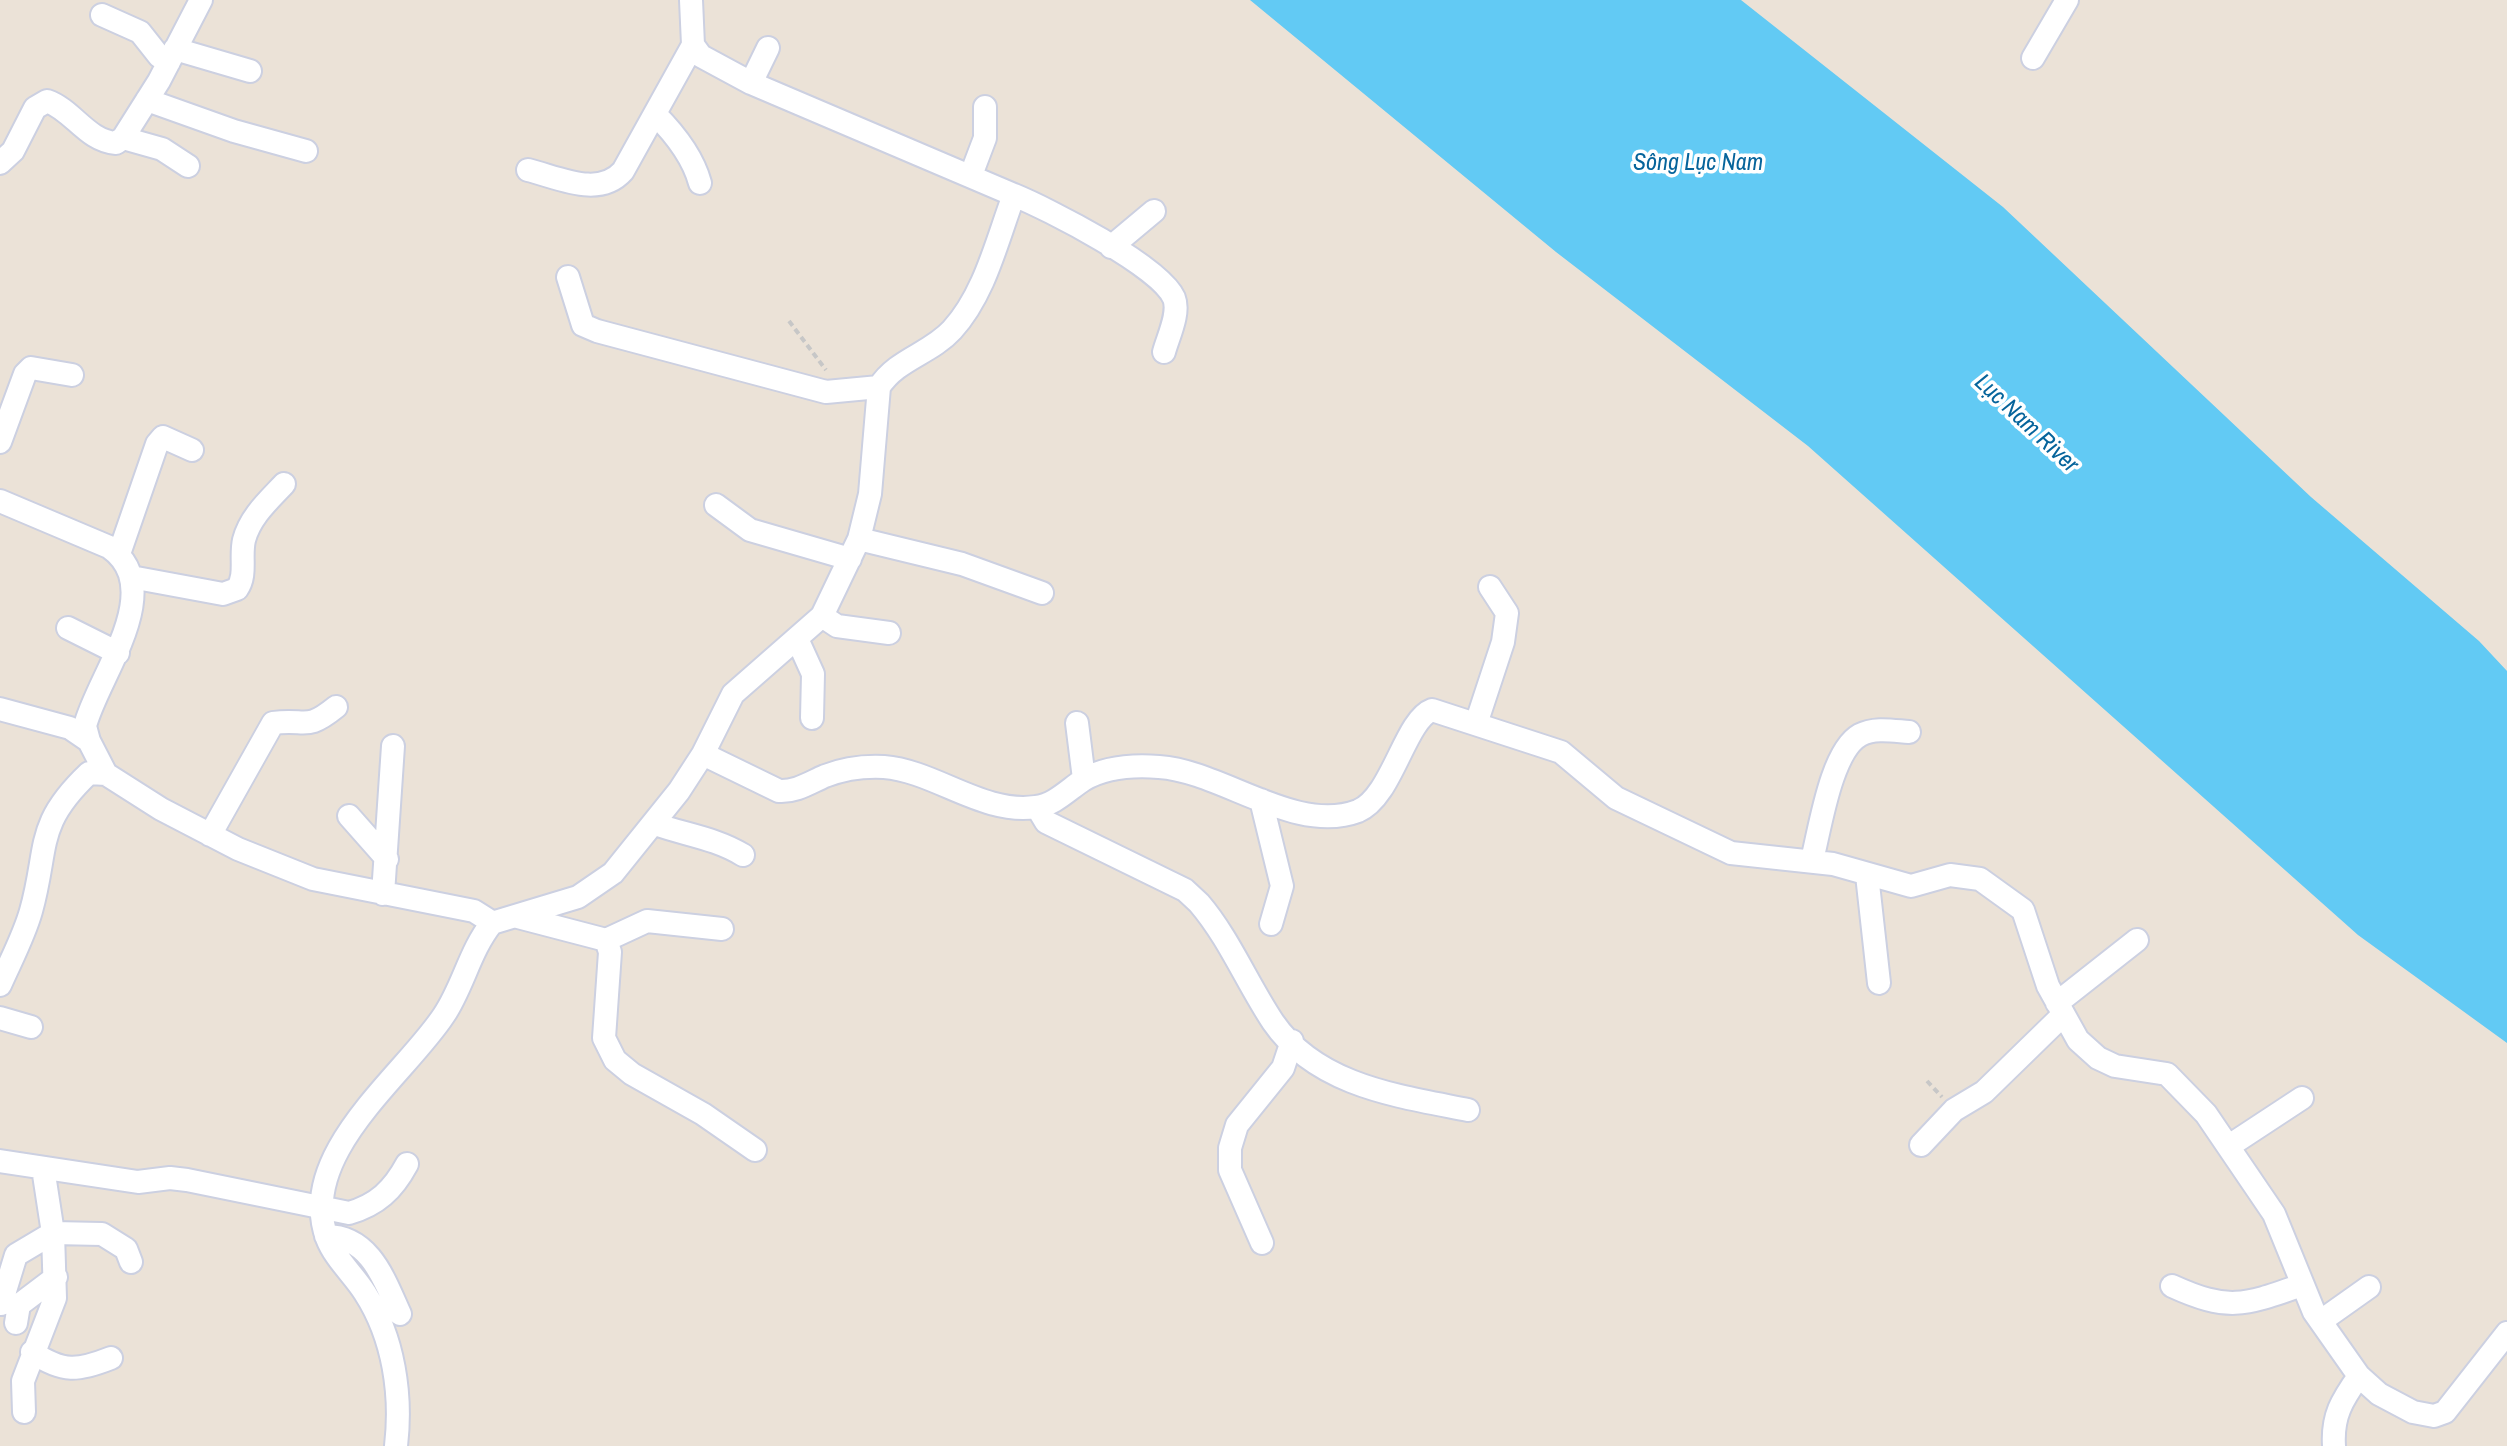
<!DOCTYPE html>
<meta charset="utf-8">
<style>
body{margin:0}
canvas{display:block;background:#ebe2d7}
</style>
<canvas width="2507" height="1446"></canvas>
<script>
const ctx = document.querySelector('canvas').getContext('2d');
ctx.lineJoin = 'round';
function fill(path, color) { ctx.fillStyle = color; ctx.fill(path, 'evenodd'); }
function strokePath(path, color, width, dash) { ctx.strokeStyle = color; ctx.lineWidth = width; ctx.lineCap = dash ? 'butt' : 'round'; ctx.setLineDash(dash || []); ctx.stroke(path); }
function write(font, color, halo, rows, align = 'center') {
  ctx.font = font + ' "Archivo Narrow",sans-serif'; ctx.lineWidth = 7; ctx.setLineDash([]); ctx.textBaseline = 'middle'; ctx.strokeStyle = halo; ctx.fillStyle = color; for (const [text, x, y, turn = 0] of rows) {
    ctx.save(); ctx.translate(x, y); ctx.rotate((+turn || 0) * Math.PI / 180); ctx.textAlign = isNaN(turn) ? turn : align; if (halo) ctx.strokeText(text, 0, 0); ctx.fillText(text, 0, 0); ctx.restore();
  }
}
const water = new Path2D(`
 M 1250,0 L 1741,0 L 2003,207 L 2311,497 L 2479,641 L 2507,671 L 2507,1043 L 2358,935 L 1808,446 L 1556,252 Z`);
const path = new Path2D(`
 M 789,321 L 826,370
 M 1927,1081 L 1942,1097`);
const minor = new Path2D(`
 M 102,15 L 140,32 L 159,56 L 169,62
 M 175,49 L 250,71
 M 2033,58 L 2067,0
 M 751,83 L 768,48
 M 147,100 L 234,131 L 306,151
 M 655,114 C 675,134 693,157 700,183
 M 123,138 L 162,149 L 188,166
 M 0,163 L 13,151 L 35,108 L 47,101 C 73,110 87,141 116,143 L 123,138 L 159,81 L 201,0
 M 528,170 C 560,178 599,198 623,171 L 693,45
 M 971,175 L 985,138 L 985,107
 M 1014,195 C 1048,209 1160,266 1174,298 C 1180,313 1168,337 1164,352
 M 1111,247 L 1154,211
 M 568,277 L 583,325 L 597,331 L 826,392 L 879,387
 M 0,442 L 25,374 L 31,368 L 72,375
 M 0,501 L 109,547 C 169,589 97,677 85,726 L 89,741 L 106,774 L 161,809 L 238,849 L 313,879 L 474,911 L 493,923
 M 716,505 L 750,530 L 850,559
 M 859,539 L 962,564 L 1042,593
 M 119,554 L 157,444 L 163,437 L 192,450
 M 131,577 L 223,594 L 237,589 C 247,575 240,557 244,540 C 250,517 268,501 284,484
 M 822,616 L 837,626 L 889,633
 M 68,628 L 118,653
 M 798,641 L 813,674 L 812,718
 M 0,709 L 70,728 L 89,741
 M 1077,723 L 1084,779
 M 1476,724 L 1503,642 L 1507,613 L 1490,587
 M 703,754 L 779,791 C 796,792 809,783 825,776 C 843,769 865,766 884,767 C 935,771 983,815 1036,807 C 1054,805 1068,790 1083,780 C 1105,767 1134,765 1159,767 C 1222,771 1295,835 1358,811 C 1392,797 1405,720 1432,710 L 1561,752 L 1616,798 L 1731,853 L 1833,864 L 1911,886 L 1950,875 L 1980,879 L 2023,910 L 2048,986 L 2078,1040 L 2098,1058 L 2115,1066 L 2167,1074 L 2206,1114 L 2274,1214 L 2314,1312 L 2359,1376 L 2379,1394 L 2413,1412 L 2434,1416 L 2445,1412 L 2507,1333
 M 1261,800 L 1282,886 L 1271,924
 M 1037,807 L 1046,822 L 1185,890 L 1199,903 C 1229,938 1247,983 1273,1022 C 1317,1086 1398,1096 1468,1110
 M 349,816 L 387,859
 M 655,824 C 686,835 715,838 743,855
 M 210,835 L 273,723 C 307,718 305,732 336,707
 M 1812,860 C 1820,829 1831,751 1860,735 C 1875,727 1894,731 1909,732
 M 1867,875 L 1879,983
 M 383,894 L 393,746
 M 518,917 L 606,940 L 610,952 L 604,1038 L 615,1060 L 632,1074 L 703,1114 L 755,1150
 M 606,940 L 647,921 L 722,929
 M 0,985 C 11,960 24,936 31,911 C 49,847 34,825 89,773 L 106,774
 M 2057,1003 L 2137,940
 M 0,1018 L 31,1027
 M 1921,1145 L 1954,1110 L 1984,1092 L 2063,1015
 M 2229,1146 L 2302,1098
 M 0,1161 L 138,1182 L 170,1178 L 187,1180 L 349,1213 C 377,1205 393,1190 407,1164
 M 326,1236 C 370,1236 384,1279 400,1314
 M 1262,1243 L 1230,1170 L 1230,1148 L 1237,1125 L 1283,1068 L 1292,1041
 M 2172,1286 C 2229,1312 2245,1305 2302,1285
 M 1,1304 L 16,1255 L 53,1233 L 102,1234 L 126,1249 L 131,1262
 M 2321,1321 L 2369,1287
 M 16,1323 L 19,1305 L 56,1277
 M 32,1352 C 63,1373 78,1371 111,1358
 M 24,1412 L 23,1381 L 55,1298 L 53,1233 L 43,1168
 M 396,1446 C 402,1395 394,1338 365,1293 C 354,1275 335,1259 327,1238 C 296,1154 405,1075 444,1015 C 463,987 470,950 492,923 L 578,897 L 613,873 L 679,791 L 703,754 L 733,694 L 822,616 L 859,539 L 870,494 L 879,387 C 897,359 930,354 952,330 C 985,294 997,240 1014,195 L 751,83 L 701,56 L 693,45 L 691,0
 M 2334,1446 C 2332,1416 2342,1400 2359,1376`);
const waterNames = [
 ["Sông Lục Nam",1698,164],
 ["Lục Nam River",2026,424,43]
];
fill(water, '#62caf4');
strokePath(minor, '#ccd0e1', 26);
strokePath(path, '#c7c7c7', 4, [6, 4]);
strokePath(minor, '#fff', 22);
write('italic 24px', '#06649b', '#fff', waterNames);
</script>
